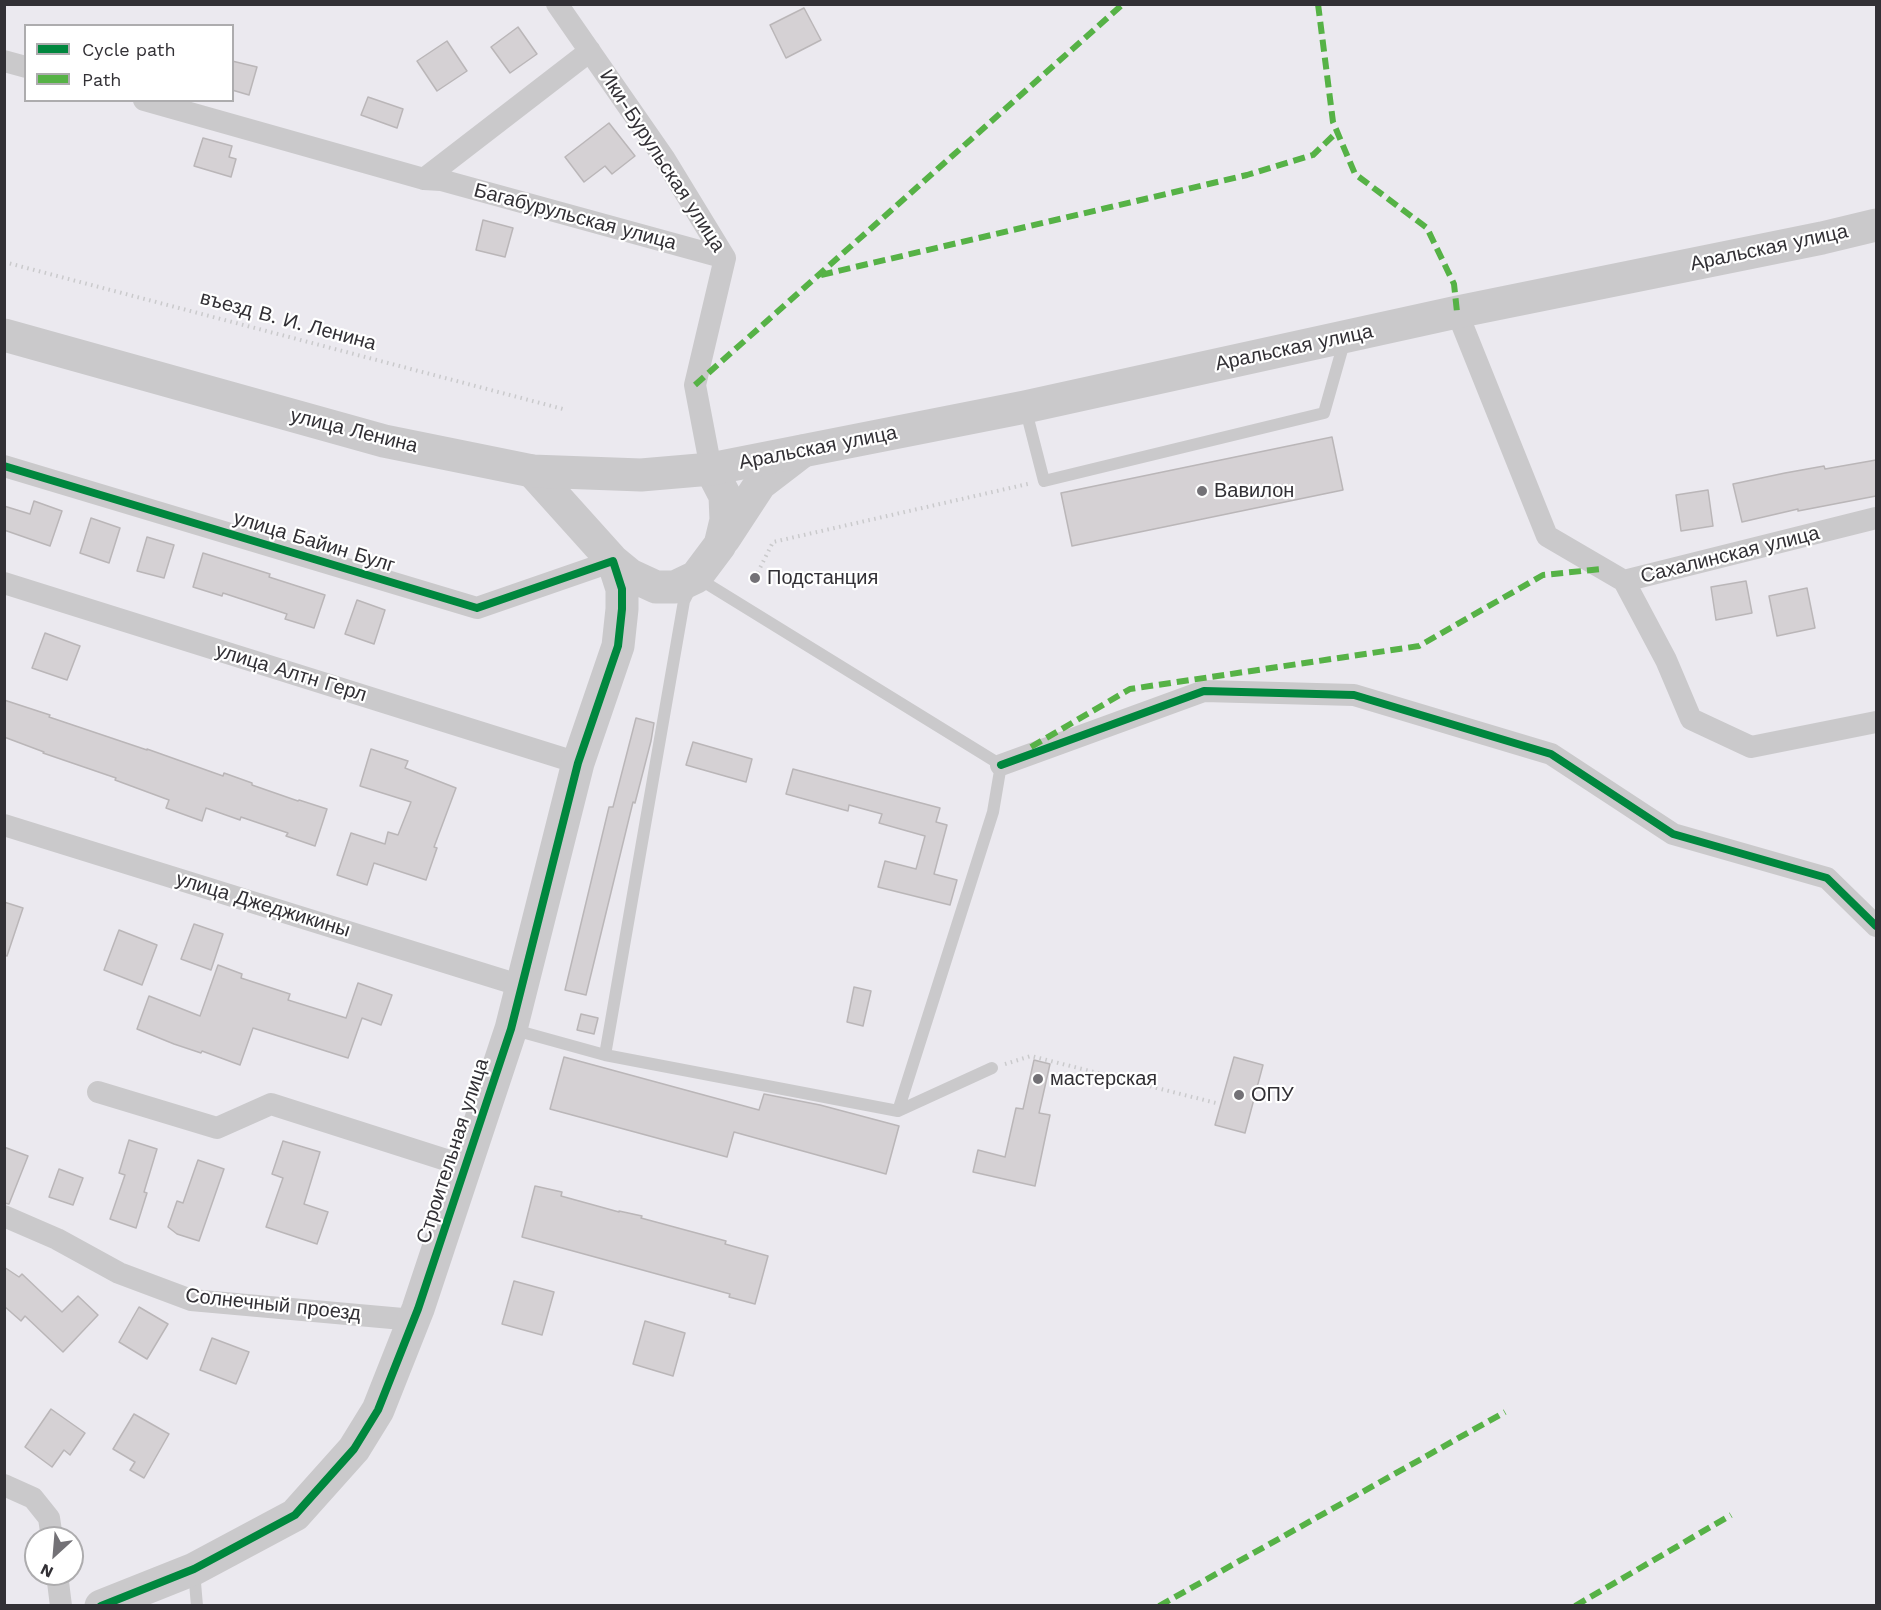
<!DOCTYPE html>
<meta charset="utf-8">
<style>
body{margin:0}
#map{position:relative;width:1881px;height:1610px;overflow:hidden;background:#ebe9ef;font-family:"Work Sans",sans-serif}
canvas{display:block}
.frame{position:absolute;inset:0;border:6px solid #323035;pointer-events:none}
.legend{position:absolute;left:24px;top:24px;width:210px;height:78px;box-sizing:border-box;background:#fff;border:2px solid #adacae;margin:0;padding:8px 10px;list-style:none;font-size:18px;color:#323035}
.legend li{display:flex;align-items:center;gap:12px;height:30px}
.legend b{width:30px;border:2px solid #adacae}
.north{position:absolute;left:24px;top:1526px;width:60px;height:60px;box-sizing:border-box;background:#fff;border:2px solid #adacae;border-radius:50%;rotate:206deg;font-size:16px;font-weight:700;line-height:24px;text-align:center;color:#323035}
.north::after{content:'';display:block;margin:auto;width:21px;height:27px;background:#737176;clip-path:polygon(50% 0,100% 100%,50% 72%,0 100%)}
</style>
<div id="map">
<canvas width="1881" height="1610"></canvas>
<div class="frame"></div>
<ul class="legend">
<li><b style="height:8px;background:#00873e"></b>Cycle path</li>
<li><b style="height:8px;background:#56b246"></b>Path</li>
</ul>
<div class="north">N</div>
</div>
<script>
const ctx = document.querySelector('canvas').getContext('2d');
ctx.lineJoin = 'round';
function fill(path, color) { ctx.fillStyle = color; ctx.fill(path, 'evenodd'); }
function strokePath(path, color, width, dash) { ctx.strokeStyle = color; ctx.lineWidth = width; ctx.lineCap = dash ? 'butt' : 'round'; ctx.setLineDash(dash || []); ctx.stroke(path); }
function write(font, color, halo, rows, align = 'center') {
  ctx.font = font + ' "Work Sans",sans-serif'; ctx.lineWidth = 4.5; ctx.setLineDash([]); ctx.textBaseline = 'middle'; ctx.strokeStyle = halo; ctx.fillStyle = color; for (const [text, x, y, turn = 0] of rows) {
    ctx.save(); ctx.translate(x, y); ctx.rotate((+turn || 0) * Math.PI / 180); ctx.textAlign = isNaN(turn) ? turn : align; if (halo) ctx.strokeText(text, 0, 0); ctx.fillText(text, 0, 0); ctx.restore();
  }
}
const building = new Path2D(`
 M 804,8 L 821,40 L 786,58 L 770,25 Z
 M 518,27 L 537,54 L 510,73 L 491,47 Z
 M 447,41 L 467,71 L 437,91 L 417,61 Z
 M 232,61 L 257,67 L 249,95 L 232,90 Z
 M 368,97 L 403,109 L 397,128 L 361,115 Z
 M 609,123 L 635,156 L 612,174 L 605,166 L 584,182 L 565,157 Z
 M 203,138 L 232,146 L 229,157 L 236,159 L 231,177 L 194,166 Z
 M 483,220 L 513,228 L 505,257 L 476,250 Z
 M 1332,437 L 1343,490 L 1072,546 L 1061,493 Z
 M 1876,460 L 1876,496 L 1798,511 L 1798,509 L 1742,522 L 1733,484 L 1785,473 L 1824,466 L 1825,469 Z
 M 1708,490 L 1713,526 L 1681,531 L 1676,495 Z
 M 34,501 L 62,511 L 50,546 L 4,530 L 4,506 L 30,514 Z
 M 91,518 L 120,528 L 109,563 L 80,553 Z
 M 147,537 L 174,545 L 164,578 L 137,571 Z
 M 203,553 L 270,574 L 269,577 L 325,595 L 314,628 L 285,619 L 287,614 L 223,593 L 222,596 L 193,587 Z
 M 1746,581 L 1752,613 L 1716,620 L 1711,587 Z
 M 1807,588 L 1815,628 L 1777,636 L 1769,596 Z
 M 357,600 L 385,610 L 374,644 L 345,634 Z
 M 45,633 L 80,646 L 67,680 L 32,668 Z
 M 4,700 L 50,715 L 49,717 L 147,750 L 147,749 L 223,776 L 224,773 L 252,783 L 252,785 L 298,801 L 299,800 L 327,809 L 315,846 L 286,836 L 288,833 L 241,817 L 240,820 L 206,808 L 202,821 L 166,808 L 169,800 L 115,780 L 116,778 L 43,753 L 44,752 L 4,737 Z
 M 636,718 L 654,723 L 651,741 L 635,803 L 633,802 L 586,995 L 565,990 L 609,807 L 613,807 Z
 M 693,742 L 752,759 L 746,782 L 686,765 Z
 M 371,749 L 408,761 L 405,768 L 456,788 L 434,847 L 437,848 L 426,880 L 374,863 L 367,885 L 337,875 L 351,833 L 385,844 L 388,832 L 398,835 L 411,802 L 360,786 Z
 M 793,769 L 940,808 L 936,822 L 947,825 L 934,874 L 957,880 L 950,905 L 878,887 L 885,861 L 916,869 L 925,836 L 879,823 L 882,814 L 849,805 L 848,811 L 786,794 Z
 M 4,902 L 23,908 L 7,956 L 4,955 Z
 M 194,924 L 223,934 L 211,970 L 181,959 Z
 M 119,930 L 157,945 L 142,985 L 104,970 Z
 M 218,965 L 242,974 L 241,978 L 290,994 L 288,1000 L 346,1018 L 358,983 L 392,995 L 381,1025 L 362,1018 L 348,1058 L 253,1028 L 240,1065 L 202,1051 L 201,1053 L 174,1044 L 137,1029 L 149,996 L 200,1016 Z
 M 854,987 L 871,991 L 863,1026 L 847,1022 Z
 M 581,1014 L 598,1018 L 594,1034 L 577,1030 Z
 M 564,1057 L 759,1110 L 764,1094 L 820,1105 L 899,1126 L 886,1174 L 734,1132 L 727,1157 L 550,1109 Z
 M 1234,1057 L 1263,1065 L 1245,1133 L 1215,1125 Z
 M 1034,1060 L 1050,1064 L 1039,1113 L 1050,1115 L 1035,1186 L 973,1172 L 978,1150 L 1005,1157 L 1016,1108 L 1023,1109 Z
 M 129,1140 L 157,1149 L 144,1192 L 147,1193 L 136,1228 L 110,1219 L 125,1175 L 119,1173 Z
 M 283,1141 L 320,1152 L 304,1204 L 328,1212 L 317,1244 L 266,1227 L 283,1178 L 272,1174 Z
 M 4,1147 L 28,1156 L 9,1204 L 4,1203 Z
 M 198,1160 L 224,1169 L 199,1241 L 177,1234 L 168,1227 L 177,1201 L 183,1203 Z
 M 59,1169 L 83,1178 L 73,1205 L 49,1197 Z
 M 535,1186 L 562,1192 L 561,1196 L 619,1212 L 619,1211 L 642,1216 L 641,1218 L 726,1241 L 725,1244 L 768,1256 L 755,1304 L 729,1297 L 730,1294 L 522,1237 Z
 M 4,1267 L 19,1277 L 22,1274 L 62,1312 L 78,1296 L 98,1315 L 63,1352 L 25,1316 L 21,1321 L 4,1306 Z
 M 514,1281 L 554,1292 L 542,1335 L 502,1324 Z
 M 139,1307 L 168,1324 L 147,1359 L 119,1342 Z
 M 645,1321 L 685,1333 L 673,1376 L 633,1364 Z
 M 212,1338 L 249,1352 L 236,1384 L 200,1370 Z
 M 51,1409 L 85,1433 L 70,1455 L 64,1450 L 52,1467 L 25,1447 Z
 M 134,1414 L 169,1434 L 144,1478 L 130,1470 L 135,1462 L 113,1449 Z`);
const path = new Path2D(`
 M 4,262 L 563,409
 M 755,578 L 773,542 L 1032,483
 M 1005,1064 L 1031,1056 L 1216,1103`);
const lane = new Path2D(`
 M 1025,407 L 1044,481 L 1324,413 L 1345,339
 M 511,1029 L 605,1055 L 898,1111 L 992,1068
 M 605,1055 L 684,601 L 696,577 L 1001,765 L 993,812 L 898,1111
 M 194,1571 L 197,1606`);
const street = new Path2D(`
 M 557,4 L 664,158 L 725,258 L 695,385 L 711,469
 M 4,61 L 26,67
 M 144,100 L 424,179 L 441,180 L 725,258
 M 424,179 L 590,51
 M 1457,312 L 1547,536 L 1624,581 L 1876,518
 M 4,466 L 477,608 L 613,561
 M 1624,581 L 1666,660 L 1691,719 L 1751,747 L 1876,722
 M 4,583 L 578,763
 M 1001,765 L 1204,691 L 1354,695 L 1551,754 L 1673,834 L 1827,878 L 1876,926
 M 4,825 L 522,986
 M 98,1092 L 217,1128 L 271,1104 L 465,1166
 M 4,1216 L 57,1239 L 119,1273 L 191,1300 L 414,1320
 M 4,1485 L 33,1498 L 49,1518 L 52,1538
 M 57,1574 L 61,1606`);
const secondary = new Path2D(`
 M 532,471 L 613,561 L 630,575 L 656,587 L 675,587 L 696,577 L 720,545 L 726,520 L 725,496 L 711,469
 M 724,539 L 760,484 L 803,451
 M 101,1606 L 194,1569 L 295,1515 L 354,1449 L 378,1410 L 418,1309 L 511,1029 L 578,763 L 618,646 L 622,609 L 622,589 L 613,561`);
const primary = new Path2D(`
 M 4,335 L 384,441 L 532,471 L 641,475 L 711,469 L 1025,407 L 1457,312 L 1822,238 L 1876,225`);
const quiet = new Path2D(`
 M 1318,4 L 1333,122 L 1355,174 L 1427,228 L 1454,284 L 1457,312
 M 821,275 L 1247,175 L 1313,155 L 1337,132
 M 695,385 L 1123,4
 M 1031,747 L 1130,689 L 1419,646 L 1543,575 L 1602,569
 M 1159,1606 L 1505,1412
 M 1575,1606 L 1731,1515`);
const cycleway = new Path2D(`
 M 4,466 L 477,608 L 613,561 L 622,589 L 622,609 L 618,646 L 578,763 L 511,1029 L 418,1309 L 378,1410 L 354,1449 L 295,1515 L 194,1569 L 101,1606
 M 1001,765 L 1204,691 L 1354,695 L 1551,754 L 1673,834 L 1827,878 L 1876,926`);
const markers = [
 [1202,491,6,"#737176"],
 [755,578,6,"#737176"],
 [1038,1079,6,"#737176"],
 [1239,1095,6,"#737176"]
];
const streetNames = [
 ["Ики-Бурульская улица",662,161,57],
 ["Багабурульская улица",575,217,15],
 ["Аральская улица",1769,248,-12],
 ["въезд В. И. Ленина",288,321,15],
 ["Аральская улица",1294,348,-12],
 ["улица Ленина",354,431,14],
 ["Аральская улица",818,448,-11],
 ["улица Байин Булг",314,542,17],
 ["Сахалинская улица",1730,555,-14],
 ["улица Алтн Герл",291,673,17],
 ["улица Джеджикины",263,905,17],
 ["Строительная улица",453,1151,-72],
 ["Солнечный проезд",273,1305,6]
];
const poiNames = [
 ["Вавилон",1214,491],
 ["Подстанция",767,578],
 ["мастерская",1050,1079],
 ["ОПУ",1251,1095]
];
fill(building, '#d5d1d4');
strokePath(building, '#bab6b8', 1.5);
strokePath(path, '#cacacc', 4, [1.5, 4.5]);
strokePath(lane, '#cac9cb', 12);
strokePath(street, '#cac9cb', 22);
strokePath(secondary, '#cac9cb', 33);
strokePath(primary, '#cac9cb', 33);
strokePath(quiet, '#56b246', 6, [12, 6]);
strokePath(cycleway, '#00873e', 8);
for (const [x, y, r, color] of markers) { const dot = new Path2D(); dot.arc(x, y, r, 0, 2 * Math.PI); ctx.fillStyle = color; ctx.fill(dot); strokePath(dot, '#fff', 2); }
write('20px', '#323035', '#fff', streetNames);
write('20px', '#323035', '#fff', poiNames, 'left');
</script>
